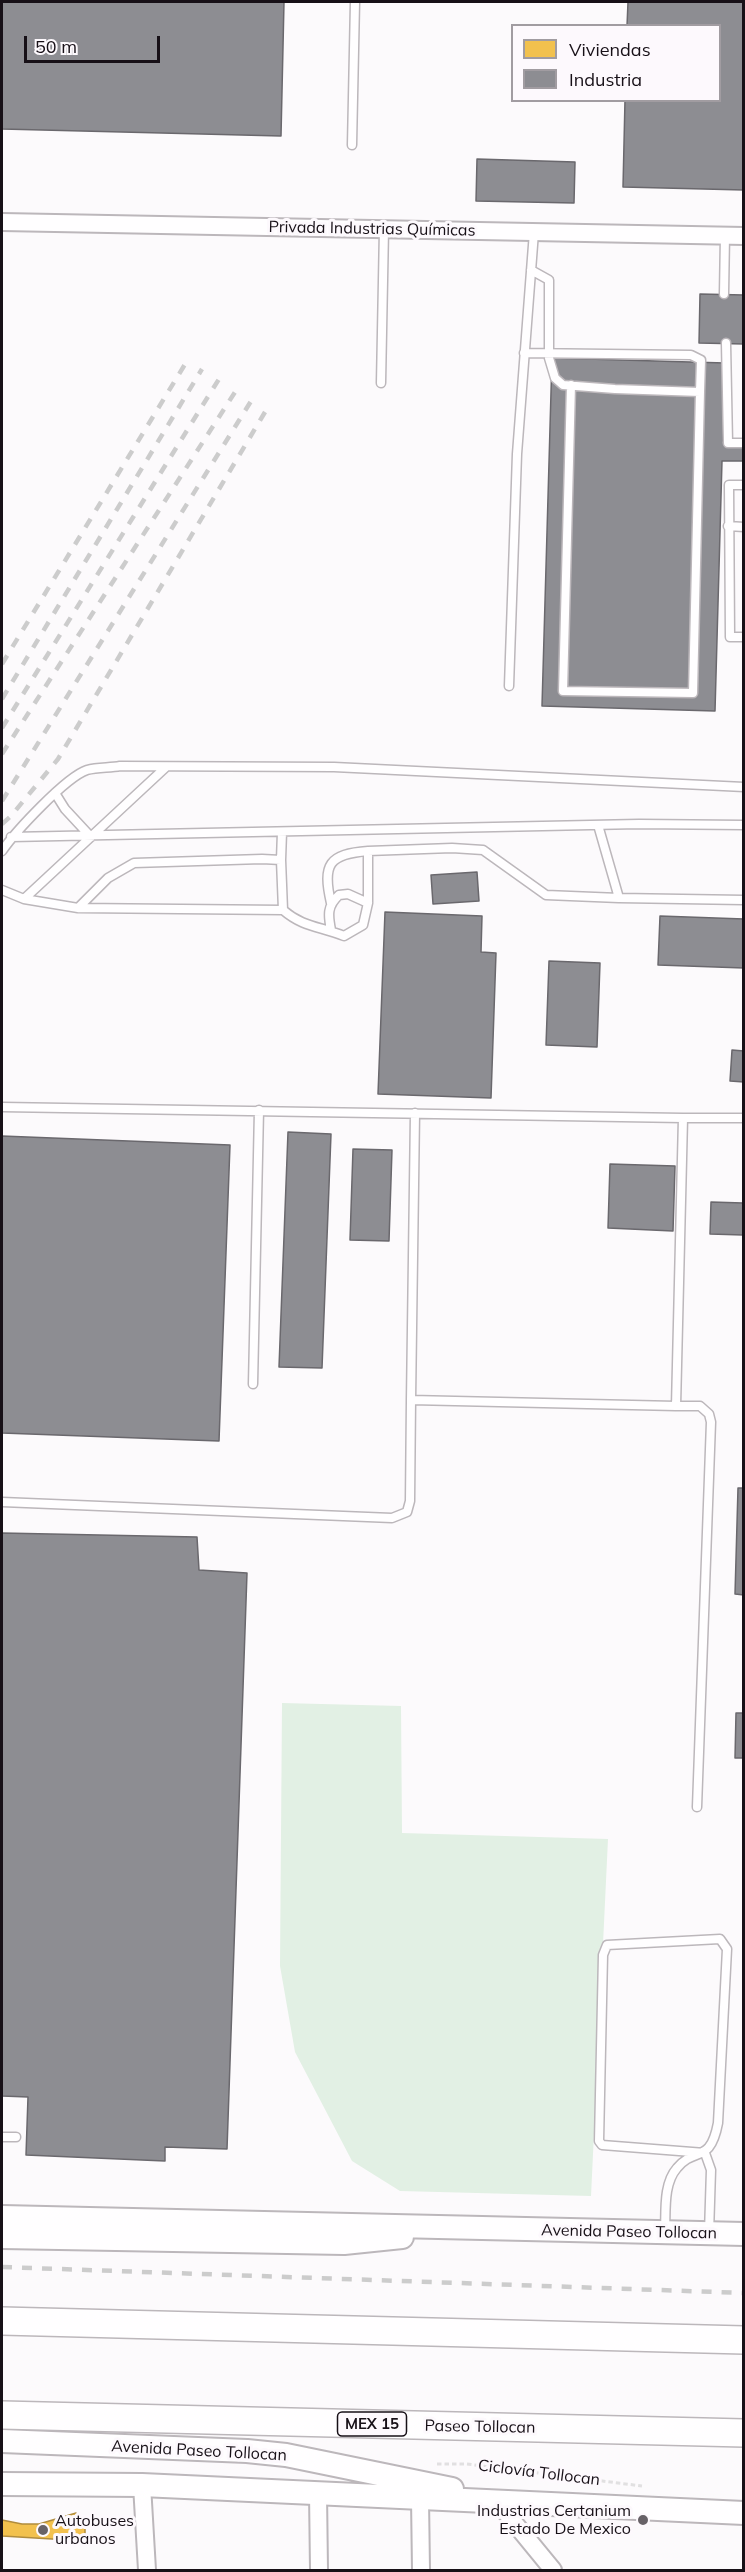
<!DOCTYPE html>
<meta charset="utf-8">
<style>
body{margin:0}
#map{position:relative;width:745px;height:2572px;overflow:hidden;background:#fcfafc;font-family:Mulish,sans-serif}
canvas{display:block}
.frame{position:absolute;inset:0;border:3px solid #171017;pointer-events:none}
.legend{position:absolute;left:511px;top:24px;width:210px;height:78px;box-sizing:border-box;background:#fdf9fd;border:2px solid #a19ca1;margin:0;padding:8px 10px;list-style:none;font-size:18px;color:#171017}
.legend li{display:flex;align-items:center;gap:12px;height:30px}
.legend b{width:30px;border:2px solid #a19ca1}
.scale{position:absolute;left:24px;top:36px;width:136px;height:27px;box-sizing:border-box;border:3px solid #171017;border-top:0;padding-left:8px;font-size:18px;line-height:21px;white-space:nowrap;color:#171017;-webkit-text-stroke:4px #fdf9fd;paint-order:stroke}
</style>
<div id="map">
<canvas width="745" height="2572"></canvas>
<div class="frame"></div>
<ul class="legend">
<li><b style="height:16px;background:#f2c14e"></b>Viviendas</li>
<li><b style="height:16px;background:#8d8d92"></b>Industria</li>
</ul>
<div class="scale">50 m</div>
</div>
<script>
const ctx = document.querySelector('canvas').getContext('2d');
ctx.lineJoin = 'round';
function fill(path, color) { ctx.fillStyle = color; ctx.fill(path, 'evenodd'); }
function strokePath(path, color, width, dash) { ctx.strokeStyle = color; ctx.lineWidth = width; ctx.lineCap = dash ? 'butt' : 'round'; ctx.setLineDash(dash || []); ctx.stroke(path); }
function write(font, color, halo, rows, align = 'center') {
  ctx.font = font + ' Mulish,sans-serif'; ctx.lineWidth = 6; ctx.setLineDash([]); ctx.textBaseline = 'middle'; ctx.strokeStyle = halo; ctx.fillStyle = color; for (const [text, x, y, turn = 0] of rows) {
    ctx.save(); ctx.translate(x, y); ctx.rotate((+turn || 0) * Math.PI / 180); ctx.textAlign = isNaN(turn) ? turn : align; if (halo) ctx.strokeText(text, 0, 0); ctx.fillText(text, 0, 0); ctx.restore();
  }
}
const green = new Path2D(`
 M 282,1703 L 401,1706 L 402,1833 L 608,1839 L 591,2196 L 400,2191 L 352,2161 L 295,2052 L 280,1966 Z`);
const homes = new Path2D(`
 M 76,2513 L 77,2523 L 85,2523 L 85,2541 L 2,2536 L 2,2520 L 22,2524 L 39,2524 Z`);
const industry = new Path2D(`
 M 2,2 L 284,2 L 281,136 L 2,129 Z
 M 628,2 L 744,2 L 744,190 L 623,187 L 625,100 L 720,100 L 720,26 L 627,26 Z
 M 477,159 L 575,162 L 574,203 L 476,201 Z
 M 700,294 L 744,295 L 744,344 L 699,343 Z
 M 552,358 L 725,363 L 723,441 L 744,442 L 744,461 L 722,461 L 715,711 L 542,706 Z
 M 477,872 L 479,901 L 433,904 L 431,875 Z
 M 385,912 L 482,916 L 481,952 L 496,953 L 491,1098 L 378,1094 Z
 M 660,916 L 744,919 L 744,968 L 658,965 Z
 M 549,961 L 600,963 L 597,1047 L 546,1045 Z
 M 732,1050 L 744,1051 L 744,1082 L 730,1081 Z
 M 288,1132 L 331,1134 L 322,1368 L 279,1367 Z
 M 2,1136 L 230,1145 L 219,1441 L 2,1433 Z
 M 353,1149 L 392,1150 L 389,1241 L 350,1240 Z
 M 610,1164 L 675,1166 L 673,1231 L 608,1228 Z
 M 744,1176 L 744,1256 L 743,1235 L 710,1234 L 711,1202 L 743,1203 Z
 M 738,1488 L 744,1488 L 744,1595 L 735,1594 Z
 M 2,1533 L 197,1537 L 199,1570 L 247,1573 L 227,2149 L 165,2147 L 165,2161 L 26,2155 L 28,2097 L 2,2096 Z
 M 736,1713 L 744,1713 L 744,1758 L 735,1758 Z`);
const path = new Path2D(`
 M 437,2464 L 467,2464 L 642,2486`);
const service = new Path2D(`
 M 352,145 L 355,2
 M 531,270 L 549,280 L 549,358 L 555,378 L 563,385 L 615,389 L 700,392 L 693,693 L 563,691 L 571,385
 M 724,294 L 725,235
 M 726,343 L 728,443 L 744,443
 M 524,353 L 691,355 L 701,360 L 700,392
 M 381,383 L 384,229
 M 744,485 L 729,485 L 730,637 L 744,637
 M 728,526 L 744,527
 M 509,686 L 517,454 L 534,232
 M 55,793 L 65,809 L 91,837
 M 598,825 L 619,898
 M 11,837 L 639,824 L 744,825
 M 2,851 C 15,832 66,777 87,770 C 98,767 110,768 120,766 L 334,767 L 744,787
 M 281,860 L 282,832
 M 2,890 L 24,899 L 166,767
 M 24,899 L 78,908 L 283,910 C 304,928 320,926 344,936 L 363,925 L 368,903 L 368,851 L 452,848 L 483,850 L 546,895 L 619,898 L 744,900
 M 331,903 C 322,864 329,854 368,851
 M 78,908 L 108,878 L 134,863 L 262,859 L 281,860 L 283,910
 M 331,930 C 328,915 327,906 339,895 L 348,894 L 368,903
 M 2,1107 L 683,1118
 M 253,1384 L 259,1110
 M 411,1400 L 415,1113
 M 676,1406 L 700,1406 L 709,1414 L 711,1422 L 697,1807
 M 2,1502 L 392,1518 L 407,1512 L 410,1501 L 411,1400 L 676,1406 L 683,1118 L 744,1118
 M 2,2137 L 16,2137
 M 665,2232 C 666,2211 663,2184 677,2168 C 695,2146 710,2165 718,2123 L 727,1949 L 720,1939 L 607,1945 L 603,1955 L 599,2141 L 602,2145 L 705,2153 L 711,2170 L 709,2233`);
const minor = new Path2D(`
 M 2,222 L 744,236
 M 142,2485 L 147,2570
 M 318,2493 L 319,2570
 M 420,2499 L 421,2570
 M 498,2503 L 553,2570`);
const secondary = new Path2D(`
 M 2,2217 L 744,2234
 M 2,2237 L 344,2243 L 402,2237
 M 2,2441 L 247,2451 L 286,2455 L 452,2489
 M 2,2484 L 142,2485 L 744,2513`);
const trunk = new Path2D(`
 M 2,2321 L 744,2340
 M 2,2415 L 744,2433`);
const rail = new Path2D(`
 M 2,664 L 187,361
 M 2,699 L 202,369
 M 2,728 L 219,379
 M 2,754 L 237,389
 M 2,801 L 253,398
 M 2,824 L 11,816 L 58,759 L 268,407
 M 2,2267 L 744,2293`);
const markers = [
 [643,2520,6,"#676267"],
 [43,2530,6,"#676267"]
];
const shields = [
 [372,2424,69]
];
const shieldNames = [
 ["MEX 15",372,2424]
];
const streetNames = [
 ["Privada Industrias Químicas",372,229,1],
 ["Avenida Paseo Tollocan",629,2232,1],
 ["Paseo Tollocan",480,2427,1],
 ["Avenida Paseo Tollocan",199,2451,3],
 ["Ciclovía Tollocan",539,2473,7]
];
const poiNames = [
 ["Industrias Certanium",631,2511],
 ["Estado De Mexico",631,2529],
 ["Autobuses",55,2521,"left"],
 ["urbanos",55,2539,"left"]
];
fill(green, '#e2f0e4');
fill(homes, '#f2c14e');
strokePath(homes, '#b08c3e', 1.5);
fill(industry, '#8d8d92');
strokePath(industry, '#6a686d', 1.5);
strokePath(service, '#bcb7bb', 11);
strokePath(minor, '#bcb7bb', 20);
strokePath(secondary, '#bcb7bb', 26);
strokePath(trunk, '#bcb7bb', 30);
strokePath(path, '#e1e0e1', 3, [4.5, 3]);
strokePath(service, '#fffeff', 8);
strokePath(minor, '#fffeff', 16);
strokePath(secondary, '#fffeff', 22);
strokePath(trunk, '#fffeff', 27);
strokePath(rail, '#ccc', 4.5, [10, 10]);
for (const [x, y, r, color] of markers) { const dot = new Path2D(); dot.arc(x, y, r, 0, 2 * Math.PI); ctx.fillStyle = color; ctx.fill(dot); strokePath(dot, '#fdf9fd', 2); }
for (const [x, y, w] of shields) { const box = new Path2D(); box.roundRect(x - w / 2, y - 12, w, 24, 4.5); ctx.fillStyle = '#fdf9fd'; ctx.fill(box); strokePath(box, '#171017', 1.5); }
write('bold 15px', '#171017', null, shieldNames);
write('16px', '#171017', '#fdf9fd', streetNames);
write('16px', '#171017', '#fdf9fd', poiNames, 'right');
</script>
